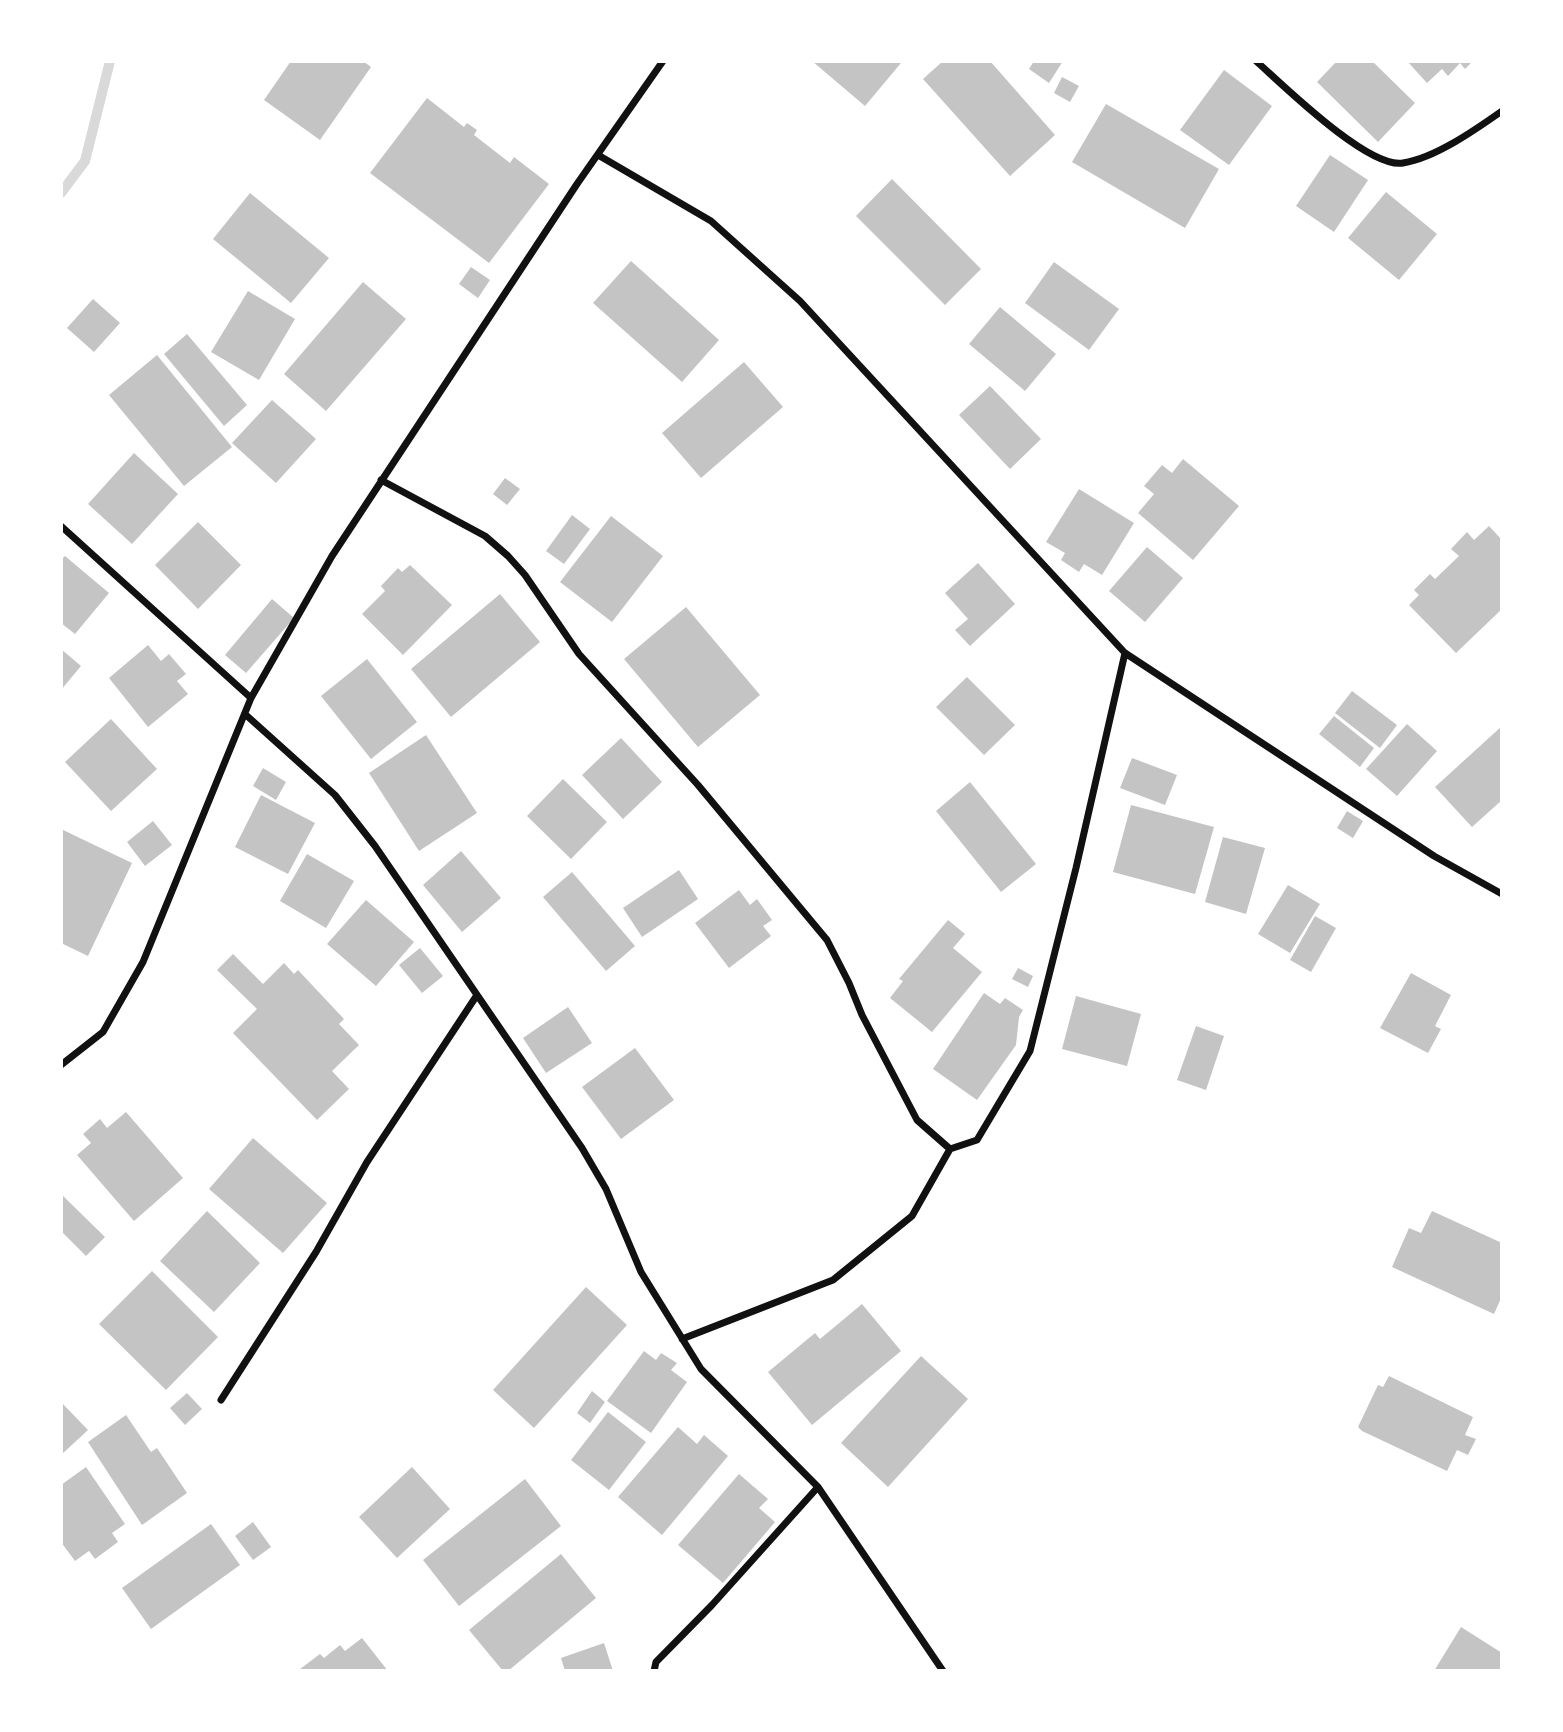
<!DOCTYPE html>
<style>
body{margin:0}
#map{position:relative;width:1563px;height:1732px;overflow:hidden;background:#fff;font-family:"DM Sans",sans-serif}
canvas{display:block}
.frame{position:absolute;inset:0;border:63px solid #fff;pointer-events:none}
</style>
<div id="map">
<canvas width="1563" height="1732"></canvas>
<div class="frame"></div>
</div>
<script>
const ctx = document.querySelector('canvas').getContext('2d');
ctx.lineJoin = 'round';
function strokePath(path, color, width, dash) { ctx.strokeStyle = color; ctx.lineWidth = width; ctx.lineCap = dash ? 'butt' : 'round'; ctx.setLineDash(dash || []); ctx.stroke(path); }
function fill(path, color) { ctx.fillStyle = color; ctx.fill(path, 'evenodd'); }
const stream = new Path2D(`
 M 61,193 L 85,161 L 110,61`);
const building = new Path2D(`
 M 291,61 L 363,61 L 371,67 L 320,140 L 264,100 Z
 M 812,61 L 899,61 L 901,63 L 865,106 Z
 M 943,61 L 990,61 L 1055,135 L 1010,176 L 923,79 Z
 M 1034,61 L 1063,61 L 1049,83 L 1029,69 Z
 M 1337,61 L 1372,61 L 1415,103 L 1378,142 L 1317,82 Z
 M 1407,61 L 1473,61 L 1465,69 L 1460,63 L 1448,76 L 1442,69 L 1427,83 Z
 M 1224,70 L 1272,106 L 1229,165 L 1180,130 Z
 M 1062,77 L 1079,86 L 1070,102 L 1054,93 Z
 M 427,98 L 464,127 L 467,123 L 477,130 L 474,135 L 510,163 L 514,157 L 549,184 L 489,263 L 370,173 Z
 M 1106,104 L 1219,169 L 1185,228 L 1072,162 Z
 M 1330,155 L 1368,180 L 1334,232 L 1296,206 Z
 M 892,179 L 981,269 L 945,305 L 856,216 Z
 M 1386,192 L 1437,234 L 1399,280 L 1348,238 Z
 M 250,193 L 329,258 L 291,303 L 213,239 Z
 M 631,261 L 719,340 L 682,382 L 593,303 Z
 M 1054,262 L 1119,309 L 1089,350 L 1025,303 Z
 M 471,267 L 490,280 L 478,298 L 459,284 Z
 M 363,282 L 406,319 L 326,411 L 284,374 Z
 M 248,291 L 295,319 L 259,380 L 211,352 Z
 M 93,299 L 120,323 L 94,352 L 67,328 Z
 M 1000,307 L 1056,354 L 1025,391 L 969,344 Z
 M 187,334 L 247,405 L 224,426 L 164,354 Z
 M 157,355 L 232,447 L 184,486 L 109,395 Z
 M 744,362 L 783,407 L 701,478 L 662,433 Z
 M 990,386 L 1041,439 L 1010,469 L 959,415 Z
 M 272,400 L 316,439 L 276,483 L 232,443 Z
 M 134,453 L 178,494 L 132,544 L 88,504 Z
 M 1183,459 L 1239,506 L 1193,560 L 1138,513 L 1154,494 L 1144,486 L 1162,465 L 1172,473 Z
 M 505,478 L 520,489 L 507,505 L 493,494 Z
 M 1079,489 L 1134,523 L 1102,575 L 1084,564 L 1079,572 L 1061,560 L 1065,553 L 1046,542 Z
 M 572,515 L 590,529 L 564,564 L 546,551 Z
 M 611,516 L 663,556 L 612,622 L 560,582 Z
 M 198,522 L 241,565 L 198,609 L 155,565 Z
 M 1489,526 L 1502,540 L 1502,609 L 1456,653 L 1409,605 L 1419,595 L 1414,590 L 1430,574 L 1435,579 L 1459,556 L 1451,549 L 1467,532 L 1474,540 Z
 M 1147,547 L 1183,578 L 1145,622 L 1109,591 Z
 M 65,556 L 109,593 L 75,634 L 61,623 L 61,560 Z
 M 978,563 L 1015,604 L 970,646 L 955,630 L 968,619 L 945,593 Z
 M 410,565 L 452,605 L 403,655 L 362,614 L 385,591 L 381,586 L 398,568 L 402,572 Z
 M 500,594 L 540,642 L 451,717 L 411,669 Z
 M 272,599 L 294,618 L 246,673 L 225,655 Z
 M 686,607 L 760,695 L 698,747 L 624,659 Z
 M 148,645 L 161,661 L 169,654 L 186,674 L 177,681 L 188,694 L 148,727 L 109,678 Z
 M 61,649 L 81,666 L 61,690 Z
 M 367,659 L 417,722 L 371,759 L 321,696 Z
 M 967,677 L 1015,725 L 984,755 L 936,707 Z
 M 1352,691 L 1397,725 L 1380,748 L 1335,713 Z
 M 1334,716 L 1374,748 L 1360,767 L 1319,734 Z
 M 111,719 L 157,769 L 111,811 L 65,762 Z
 M 1407,724 L 1437,751 L 1397,796 L 1366,769 Z
 M 1502,726 L 1502,800 L 1472,827 L 1435,787 Z
 M 426,735 L 477,813 L 419,851 L 369,773 Z
 M 621,738 L 662,782 L 623,819 L 582,775 Z
 M 1132,758 L 1177,775 L 1165,805 L 1120,788 Z
 M 263,768 L 286,782 L 276,800 L 253,786 Z
 M 563,779 L 607,822 L 571,859 L 527,816 Z
 M 970,782 L 1036,864 L 1001,892 L 936,811 Z
 M 261,795 L 315,823 L 288,874 L 235,847 Z
 M 1131,805 L 1214,827 L 1195,894 L 1113,872 Z
 M 1347,811 L 1363,821 L 1353,838 L 1337,828 Z
 M 153,821 L 172,845 L 145,866 L 127,842 Z
 M 61,829 L 132,863 L 88,956 L 61,943 Z
 M 1223,837 L 1265,848 L 1246,914 L 1205,902 Z
 M 461,851 L 501,898 L 462,932 L 423,885 Z
 M 307,854 L 354,881 L 326,928 L 280,901 Z
 M 679,870 L 698,899 L 642,937 L 623,908 Z
 M 572,872 L 635,946 L 606,971 L 543,897 Z
 M 1288,885 L 1320,904 L 1290,953 L 1258,934 Z
 M 739,890 L 750,905 L 757,899 L 772,920 L 763,926 L 771,936 L 729,968 L 695,923 Z
 M 366,900 L 414,942 L 376,986 L 327,944 Z
 M 1315,916 L 1336,928 L 1311,972 L 1290,960 Z
 M 948,920 L 965,934 L 953,948 L 982,972 L 932,1032 L 890,998 L 903,981 L 899,979 Z
 M 420,948 L 443,976 L 422,993 L 399,965 Z
 M 233,954 L 263,984 L 284,963 L 294,974 L 298,970 L 344,1019 L 339,1024 L 359,1045 L 332,1071 L 349,1089 L 317,1120 L 233,1033 L 257,1009 L 217,970 Z
 M 1018,968 L 1033,976 L 1028,987 L 1012,979 Z
 M 1411,973 L 1451,995 L 1435,1026 L 1441,1029 L 1428,1053 L 1380,1028 Z
 M 984,993 L 1000,1004 L 1005,998 L 1023,1010 L 1019,1017 L 1016,1045 L 977,1100 L 933,1069 Z
 M 1076,996 L 1141,1014 L 1127,1066 L 1062,1049 Z
 M 568,1007 L 592,1043 L 546,1073 L 523,1038 Z
 M 1196,1026 L 1224,1036 L 1206,1090 L 1177,1080 Z
 M 635,1048 L 674,1100 L 621,1139 L 582,1087 Z
 M 126,1112 L 183,1178 L 134,1221 L 77,1155 L 91,1143 L 83,1134 L 100,1119 L 107,1128 Z
 M 253,1138 L 327,1203 L 283,1253 L 209,1189 Z
 M 61,1194 L 105,1237 L 86,1256 L 61,1231 Z
 M 207,1211 L 260,1263 L 214,1312 L 160,1261 Z
 M 1432,1211 L 1502,1243 L 1502,1296 L 1494,1314 L 1392,1267 L 1409,1228 L 1421,1233 Z
 M 152,1271 L 218,1337 L 166,1390 L 99,1324 Z
 M 586,1287 L 627,1325 L 534,1428 L 493,1390 Z
 M 862,1304 L 901,1351 L 812,1425 L 768,1372 L 815,1333 L 820,1339 Z
 M 644,1351 L 656,1360 L 661,1353 L 677,1363 L 671,1370 L 687,1382 L 651,1433 L 607,1401 Z
 M 921,1356 L 968,1399 L 888,1487 L 841,1443 Z
 M 1389,1376 L 1473,1417 L 1465,1435 L 1476,1439 L 1468,1455 L 1457,1450 L 1447,1471 L 1362,1431 L 1358,1427 L 1378,1385 L 1383,1387 Z
 M 592,1391 L 605,1402 L 590,1423 L 577,1413 Z
 M 187,1393 L 202,1409 L 185,1425 L 170,1408 Z
 M 61,1402 L 88,1430 L 61,1455 Z
 M 608,1412 L 646,1442 L 609,1490 L 571,1460 Z
 M 126,1415 L 151,1452 L 157,1448 L 187,1493 L 142,1525 L 88,1442 Z
 M 678,1427 L 697,1444 L 704,1435 L 728,1456 L 662,1535 L 618,1497 Z
 M 86,1467 L 125,1524 L 112,1533 L 118,1542 L 95,1559 L 89,1551 L 75,1561 L 61,1542 L 61,1485 Z
 M 412,1467 L 450,1509 L 397,1558 L 359,1517 Z
 M 739,1474 L 768,1499 L 759,1508 L 775,1522 L 723,1583 L 678,1545 Z
 M 525,1479 L 561,1526 L 459,1606 L 423,1560 Z
 M 253,1522 L 271,1547 L 253,1560 L 235,1536 Z
 M 211,1524 L 240,1565 L 151,1629 L 122,1588 Z
 M 561,1554 L 596,1598 L 508,1671 L 503,1671 L 469,1630 Z
 M 1461,1627 L 1502,1653 L 1502,1671 L 1434,1671 Z
 M 362,1638 L 388,1671 L 300,1669 L 320,1654 L 324,1658 L 340,1645 L 345,1651 Z
 M 604,1643 L 613,1671 L 565,1671 L 561,1658 Z`);
const minor = new Path2D(`
 M 1256,61 C 1283,85 1368,169 1403,163 C 1435,158 1475,130 1502,111
 M 598,155 L 711,221 L 800,301 L 1125,653 L 1434,856 L 1502,894
 M 381,480 L 485,536 L 508,556 L 525,575 L 579,654 L 698,785 L 827,940 L 849,983 L 862,1015 L 917,1120 L 950,1149 L 977,1140 L 1030,1051 L 1076,868 L 1125,653
 M 61,526 L 251,698
 M 246,715 L 335,795 L 375,846 L 582,1148 L 606,1189 L 641,1272 L 701,1369 L 818,1487 L 943,1671
 M 61,1065 L 103,1032 L 143,962 L 251,698 L 332,556 L 577,184 L 663,61
 M 682,1339 L 833,1280 L 912,1216 L 950,1149
 M 221,1400 L 316,1252 L 367,1162 L 477,995
 M 654,1671 L 656,1662 L 712,1605 L 818,1487`);
strokePath(stream, '#d9d9d9', 10);
fill(building, '#c4c4c4');
strokePath(minor, '#111', 7);
</script>
